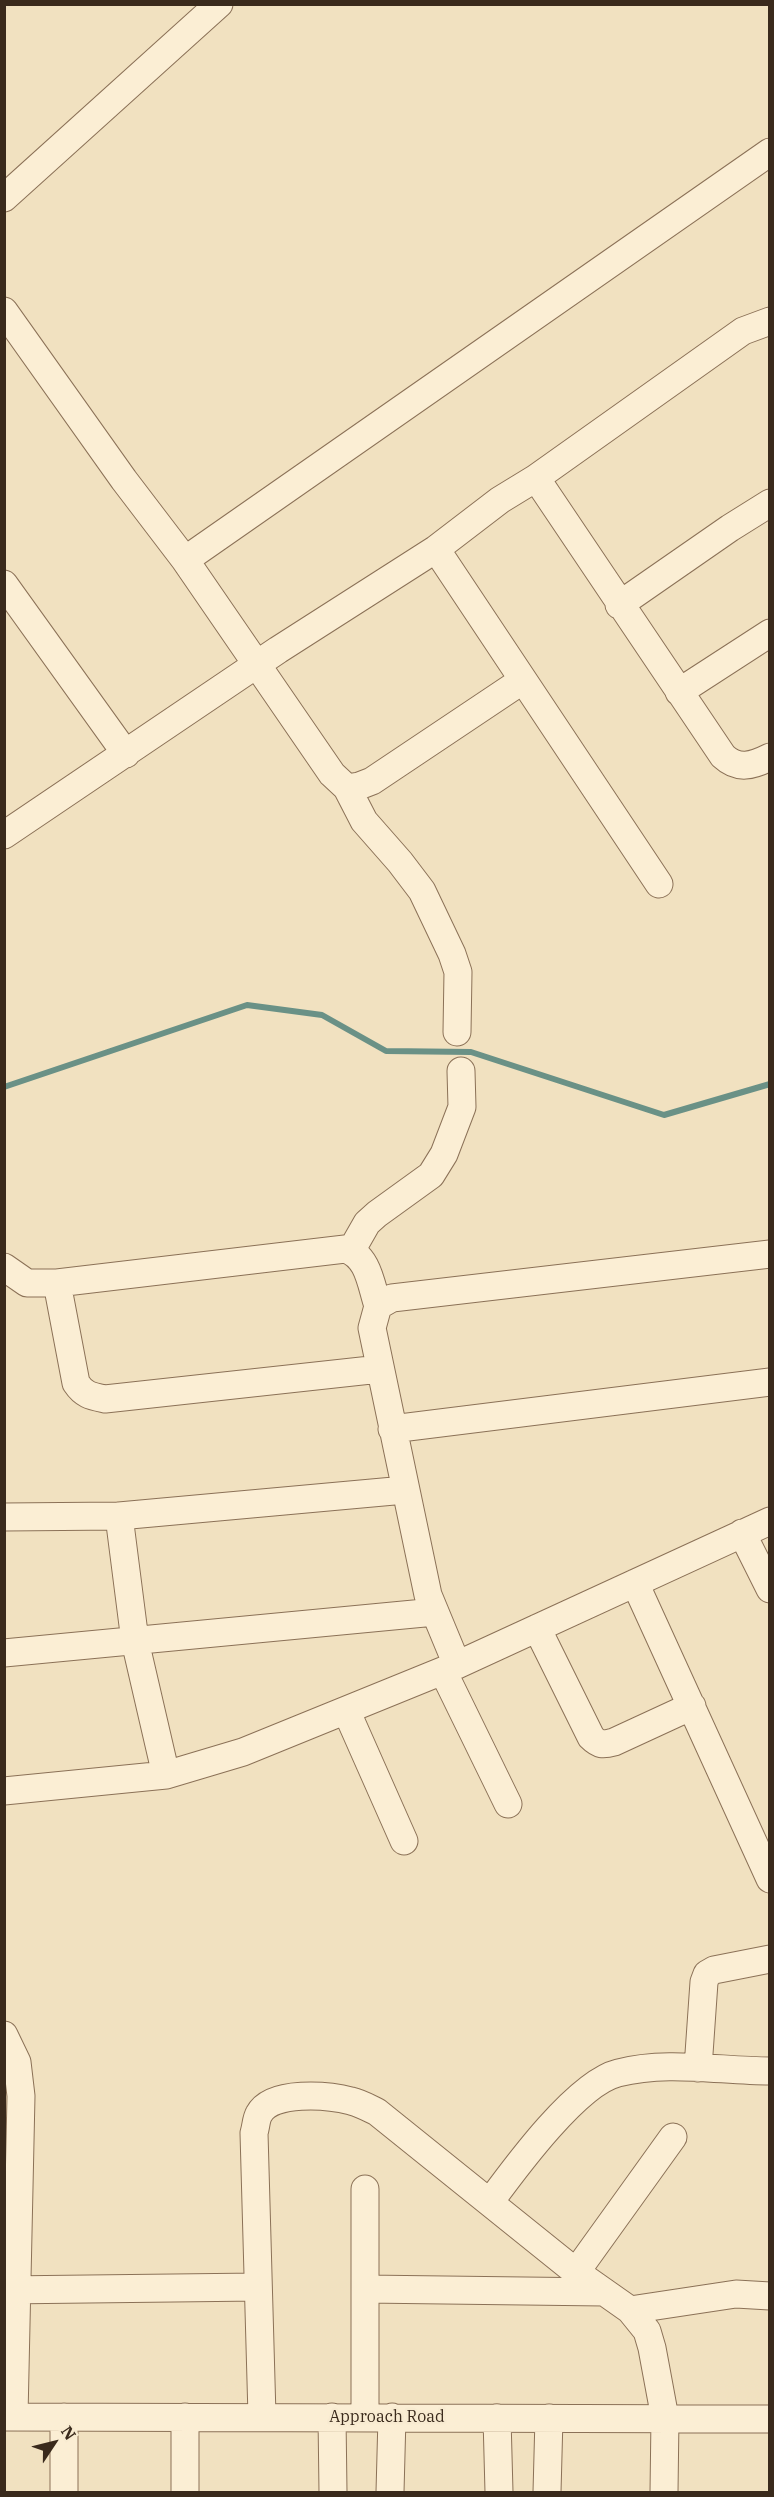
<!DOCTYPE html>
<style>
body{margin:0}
#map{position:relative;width:774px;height:2497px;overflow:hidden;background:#f1e1c0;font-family:"IBM Plex Serif",serif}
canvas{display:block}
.frame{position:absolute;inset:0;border:6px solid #3a2a1c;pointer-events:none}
.north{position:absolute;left:24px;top:2413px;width:60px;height:60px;-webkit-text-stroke:4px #f8ebd1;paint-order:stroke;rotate:55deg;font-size:16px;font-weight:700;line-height:24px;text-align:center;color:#3a2a1c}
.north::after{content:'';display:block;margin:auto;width:21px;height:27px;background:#3a2a1c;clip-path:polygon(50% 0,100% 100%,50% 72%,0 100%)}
</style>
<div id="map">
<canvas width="774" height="2497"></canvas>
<div class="frame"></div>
<div class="north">N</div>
</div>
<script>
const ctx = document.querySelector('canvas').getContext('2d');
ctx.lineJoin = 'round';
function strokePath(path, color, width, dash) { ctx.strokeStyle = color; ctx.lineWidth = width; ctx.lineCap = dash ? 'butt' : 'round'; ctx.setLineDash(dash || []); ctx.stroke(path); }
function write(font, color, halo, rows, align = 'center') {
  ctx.font = font + ' "IBM Plex Serif",serif'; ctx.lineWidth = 5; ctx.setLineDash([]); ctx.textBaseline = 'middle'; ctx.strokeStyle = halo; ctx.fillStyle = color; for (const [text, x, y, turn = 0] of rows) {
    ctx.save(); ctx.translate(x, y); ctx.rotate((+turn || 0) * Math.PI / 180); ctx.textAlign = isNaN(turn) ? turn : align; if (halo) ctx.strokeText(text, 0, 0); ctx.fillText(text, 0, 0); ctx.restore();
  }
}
const stream = new Path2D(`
 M 4,1087 L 247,1005 L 322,1015 L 386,1051 L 471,1052 L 664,1115 L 770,1084`);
const minor = new Path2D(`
 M 4,198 L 219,4
 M 4,311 L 124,480 L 185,560 L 332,774 L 347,788 L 359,786 L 372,781 L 523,680
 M 536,478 L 723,756 C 738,770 752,766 770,757
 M 436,549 L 659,884
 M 185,560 L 770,152
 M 4,584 L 126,754
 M 619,605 L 730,528 L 770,503
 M 679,692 L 770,633
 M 347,788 L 364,821 L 400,862 L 422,891 L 452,954 L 458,972 L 457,1032
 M 4,835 L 278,650 L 436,549 L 500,500 L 536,478 L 743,331 L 770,321
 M 351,1251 L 367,1223 L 377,1214 L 431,1175 L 444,1154 L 462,1107 L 461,1071
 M 4,1267 L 27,1283 L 57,1283 L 345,1249 C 369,1256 371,1286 378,1306
 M 57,1283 L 76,1383 C 84,1395 91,1396 105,1399 L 380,1369
 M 392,1429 L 770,1382
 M 119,1516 L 135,1641 L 166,1775
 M 4,1517 L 119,1516 L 405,1490
 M 742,1533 L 770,1589
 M 635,1583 L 770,1879
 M 537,1628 L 591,1737 C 599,1745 603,1745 614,1742 L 692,1706
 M 4,1653 L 435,1612
 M 457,1665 L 428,1595 L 372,1328 L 378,1306 L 392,1298 L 770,1254
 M 443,1671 L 508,1804
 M 346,1710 L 404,1841
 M 4,1791 L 166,1775 L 243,1752 L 457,1665 L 770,1521
 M 4,2035 L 17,2062 L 21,2096 L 14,2416
 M 698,2068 L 704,1982 L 707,1974 L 714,1970 L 770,1959
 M 365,2189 L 365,2417
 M 490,2202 C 515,2168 577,2083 618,2073 C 667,2060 720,2071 770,2071
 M 576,2272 L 673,2137
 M 365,2289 L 604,2292
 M 4,2290 L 258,2287
 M 630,2310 L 736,2294 L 770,2296
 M 262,2416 L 254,2133 C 256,2127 256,2119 259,2114 C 272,2090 328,2095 351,2101 C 360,2103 369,2108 377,2112 L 576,2272 L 630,2310 L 647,2331 L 652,2348 L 665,2418 L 664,2492
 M 4,2417 L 770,2419
 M 64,2417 L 64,2492
 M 185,2417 L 185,2492
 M 332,2417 L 333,2492
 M 497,2418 L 499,2492
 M 390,2492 L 392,2417
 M 547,2492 L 549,2418`);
const streetNames = [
 ["Approach Road",387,2417]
];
strokePath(stream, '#6a9186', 6);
strokePath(minor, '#8b7157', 29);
strokePath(minor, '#fbeed4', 27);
write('16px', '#3a2a1c', '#f8ebd1', streetNames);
</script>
